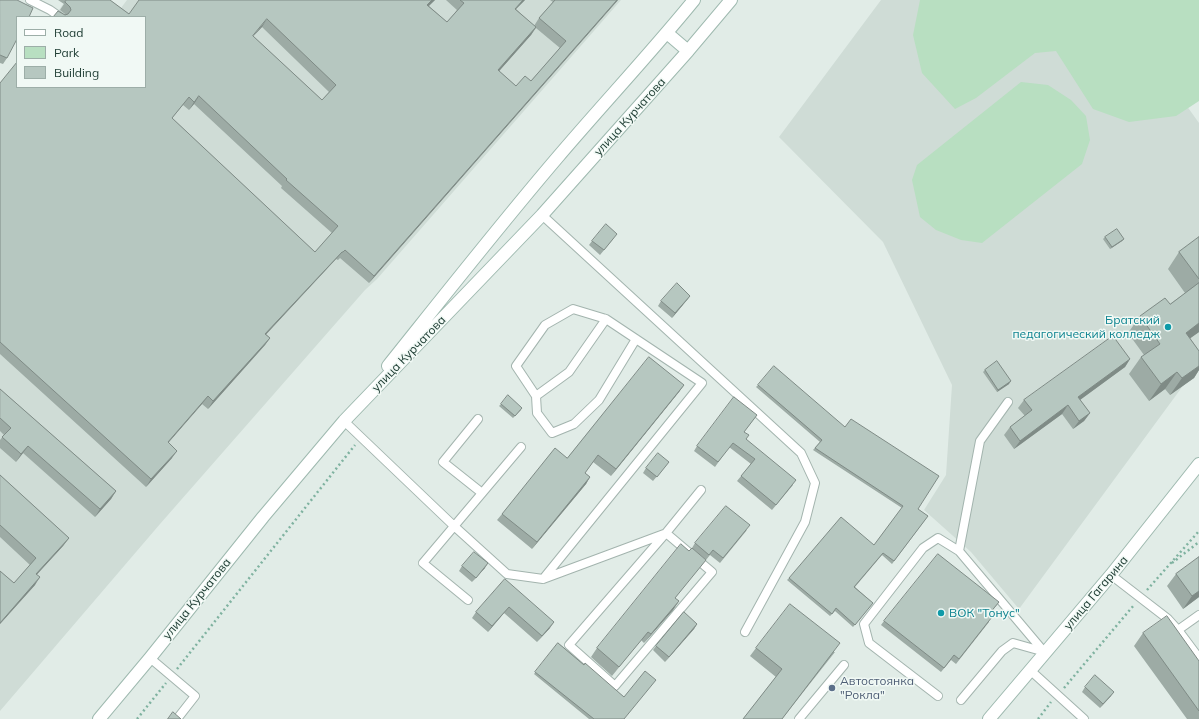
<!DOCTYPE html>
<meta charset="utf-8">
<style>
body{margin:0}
#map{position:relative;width:1199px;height:719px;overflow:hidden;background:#e1ece7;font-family:Mulish,sans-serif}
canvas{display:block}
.legend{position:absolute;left:16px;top:16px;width:130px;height:72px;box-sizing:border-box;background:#f1f9f5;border:1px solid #9daea8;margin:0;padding:5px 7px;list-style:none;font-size:12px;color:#203e35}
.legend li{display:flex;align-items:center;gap:8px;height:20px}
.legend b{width:20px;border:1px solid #9daea8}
</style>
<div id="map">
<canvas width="1199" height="719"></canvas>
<ul class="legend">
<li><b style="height:5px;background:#fff"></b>Road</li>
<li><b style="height:11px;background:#b8dfc1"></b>Park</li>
<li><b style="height:11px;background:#b6c7c0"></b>Building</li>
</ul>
</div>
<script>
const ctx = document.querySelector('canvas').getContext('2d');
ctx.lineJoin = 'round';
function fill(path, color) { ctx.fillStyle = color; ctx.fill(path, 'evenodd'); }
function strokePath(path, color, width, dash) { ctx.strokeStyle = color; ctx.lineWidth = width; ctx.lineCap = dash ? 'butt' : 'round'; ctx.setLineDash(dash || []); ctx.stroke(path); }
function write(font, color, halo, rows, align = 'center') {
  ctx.font = font + ' Mulish,sans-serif'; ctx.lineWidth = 3; ctx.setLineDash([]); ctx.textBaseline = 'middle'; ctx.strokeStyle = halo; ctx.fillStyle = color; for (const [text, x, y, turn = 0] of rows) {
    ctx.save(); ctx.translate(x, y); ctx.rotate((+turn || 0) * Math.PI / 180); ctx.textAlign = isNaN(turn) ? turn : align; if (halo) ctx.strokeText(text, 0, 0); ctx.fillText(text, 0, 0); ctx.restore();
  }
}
const built = new Path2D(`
 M 66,0 L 121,8 L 127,0 L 621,0 L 377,279 L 365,290 L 160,524 L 0,711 L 0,84 L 17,87 L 145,87 L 145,17 L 54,17 Z
 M 881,0 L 1078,0 L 1159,67 L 1199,123 L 1199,364 L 1019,609 L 971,552 L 924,510 L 946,475 L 952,385 L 883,242 L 779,137 Z`);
const green = new Path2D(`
 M 920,0 L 1199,0 L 1199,101 L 1176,116 L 1129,122 L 1093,109 L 1056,51 L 1035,53 L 976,98 L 955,109 L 922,73 L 913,35 Z
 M 1021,82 L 1048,85 L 1071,100 L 1086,116 L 1090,140 L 1082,164 L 982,243 L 961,240 L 936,230 L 920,217 L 912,180 L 917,165 Z`);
const path = new Path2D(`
 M 1172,563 L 1199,542
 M 1147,590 L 1199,531
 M 177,669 L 355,445
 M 1064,688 L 1134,605
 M 137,719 L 166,683
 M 1038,719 L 1051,702`);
const lane = new Path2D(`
 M 30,0 L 50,10 L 60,17
 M 542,215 L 801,453 L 815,483 L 805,522 L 745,632
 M 536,396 L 537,413 L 552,433 L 574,424 L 599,400 L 636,339
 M 478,419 L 443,462 L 482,493
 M 344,421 L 454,526 L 507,574 L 543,579 L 664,534
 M 666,533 L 712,572 L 615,686 L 569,645 L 666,533 L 701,490
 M 959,551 L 980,441 L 1008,402
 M 1111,575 L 1168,619 L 1178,630 L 1199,615
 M 543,579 L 702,383 L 606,319 L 573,309 L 545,325 L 516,366 L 536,396 L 569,372 L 606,319
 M 468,600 L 423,563 L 521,447
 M 1178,630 L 1199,658
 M 150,658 L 195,696 L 177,719
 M 1030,670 L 1084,719
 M 938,696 L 869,643 L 864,624 L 923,548 L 938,538 L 959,551 L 1045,653
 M 961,700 L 1002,651 L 1013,643 L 1045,652
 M 799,719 L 844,665`);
const secondary = new Path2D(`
 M 667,33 L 688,51
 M 388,366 C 444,296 499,226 557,158 C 602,105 650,54 694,0
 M 99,719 L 150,658 L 263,517 L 344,421 L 542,215 L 688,51 L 731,0
 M 989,719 L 1111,575 L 1199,464`);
const wall = new Path2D(`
 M 0,0 L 7,58 L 3,64 L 0,63 Z
 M 58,0 L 110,0 L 129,14 L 435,0 L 429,6 L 447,22 L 457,10 L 446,0 L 525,0 L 516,9 L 534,26 L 539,18 L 553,2 L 550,0 L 618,0 L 369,283 L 340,258 L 338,260 L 336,259 L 266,334 L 270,338 L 265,345 L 208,409 L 202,404 L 168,443 L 172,458 L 146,487 L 0,354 L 0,83 L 65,14 L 60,10 L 64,4 ZM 262,27 L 329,92 L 322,100 L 253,36 ZM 536,28 L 560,48 L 531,81 L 516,86 L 499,71 L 531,35 ZM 194,104 L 282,186 L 281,188 L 332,233 L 315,252 L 172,118 L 183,105 L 189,110 Z
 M 1105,237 L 1124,239 L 1122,241 L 1110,249 L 1103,239 Z
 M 1199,237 L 1199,332 L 1190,338 L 1199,351 L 1199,370 L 1194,378 L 1170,395 L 1165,389 L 1149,401 L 1129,374 L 1141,357 L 1144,355 L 1128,333 L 1140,316 L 1170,304 L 1185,293 L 1168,269 L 1179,252 Z
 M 614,238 L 600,255 L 589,245 L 592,241 Z
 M 690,296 L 687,300 L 672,318 L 658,306 L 661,301 Z
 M 1130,359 L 1125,367 L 1080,400 L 1090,413 L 1084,421 L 1073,429 L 1062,414 L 1014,449 L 1004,435 L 1010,427 L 1025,416 L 1018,408 L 1024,400 Z
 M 985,370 L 1009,384 L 997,392 L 983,372 Z
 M 684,385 L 679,392 L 611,476 L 593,462 L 585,473 L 590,477 L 586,484 L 532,549 L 497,520 L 502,514 L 567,458 Z
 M 758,385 L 918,509 L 928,516 L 892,564 L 882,555 L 855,587 L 873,603 L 853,627 L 835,611 L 830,616 L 787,580 L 789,578 L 874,545 L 902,508 L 813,450 L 820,442 L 756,387 Z
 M 0,389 L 116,491 L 111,499 L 95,517 L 23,453 L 16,462 L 0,448 L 0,440 L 4,435 L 0,431 Z
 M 501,404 L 521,410 L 513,418 L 499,406 Z
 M 757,415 L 744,432 L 746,439 L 793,485 L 772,510 L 737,481 L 751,464 L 729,447 L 715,467 L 694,451 L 697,446 Z
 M 669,462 L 653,481 L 643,473 L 646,468 Z
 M 0,475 L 69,538 L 63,546 L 37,574 L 35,585 L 0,624 L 0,571 L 14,583 L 30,565 L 0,537 Z
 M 747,530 L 720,563 L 710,555 L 706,560 L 692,548 L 695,543 Z
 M 1199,557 L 1199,597 L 1183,609 L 1167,586 L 1176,574 Z
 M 462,566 L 485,568 L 472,582 L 459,571 Z
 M 699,568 L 675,598 L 679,601 L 673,610 L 644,643 L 641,640 L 612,676 L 591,657 L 597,648 Z
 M 505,579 L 550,628 L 537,642 L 504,613 L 488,632 L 472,618 L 476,612 Z
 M 999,602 L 989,615 L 989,622 L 956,664 L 951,660 L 941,672 L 881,625 L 884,621 Z
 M 697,624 L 694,629 L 665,662 L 653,650 L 656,646 Z
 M 1143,633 L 1199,661 L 1199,719 L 1187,719 L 1134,646 Z
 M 558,643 L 624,697 L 624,719 L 589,719 L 534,674 Z
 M 756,648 L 835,652 L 782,719 L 743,719 L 776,677 L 750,656 Z
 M 1085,687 L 1111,696 L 1100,708 L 1082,692 Z`);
const shadedWall = new Path2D(`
 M 432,0 L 435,0 L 422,12 L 427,5 Z
 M 523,0 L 525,0 L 509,16 L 515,9 Z
 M 617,0 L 618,0 L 369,283 L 374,276 Z
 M 267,19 L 262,27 L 247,43 L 253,36 Z
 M 536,27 L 531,35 L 493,78 L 498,70 Z
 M 199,96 L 194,104 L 189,110 L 194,102 Z
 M 1124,239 L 1122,241 L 1110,249 L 1112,247 Z
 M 342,252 L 336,259 L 260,341 L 265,334 Z
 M 690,296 L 687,300 L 672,318 L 675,313 Z
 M 1199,323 L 1199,332 L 1174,350 L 1186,333 Z
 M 270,338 L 265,345 L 208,409 L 213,401 Z
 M 1130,359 L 1125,367 L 1073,405 L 1078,397 Z
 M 1199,366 L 1199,370 L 1194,378 L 1170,395 L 1182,378 Z
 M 1177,372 L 1165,389 L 1149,401 L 1161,384 Z
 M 1011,381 L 1009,384 L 997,392 L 998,390 Z
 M 684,385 L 679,392 L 611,476 L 616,469 Z
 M 208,396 L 202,404 L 162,450 L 168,442 Z
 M 1068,405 L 1062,414 L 1014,449 L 1020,441 Z
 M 1090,413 L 1084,421 L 1073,429 L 1079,421 Z
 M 28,446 L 23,453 L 16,462 L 21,454 Z
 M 177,451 L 172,458 L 146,487 L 151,479 Z
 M 590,477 L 586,484 L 532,549 L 537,542 Z
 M 116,491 L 111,499 L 95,517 L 100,509 Z
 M 69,538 L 63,546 L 31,581 L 36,574 Z
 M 488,563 L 485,568 L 472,582 L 476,578 Z
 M 40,577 L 35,585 L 0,624 L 0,623 Z
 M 1199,591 L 1199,597 L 1183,609 L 1192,596 Z
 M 679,601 L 673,610 L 644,643 L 651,634 Z
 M 509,607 L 504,613 L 488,632 L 492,626 Z
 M 554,622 L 550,628 L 537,642 L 542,636 Z
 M 697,624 L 694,629 L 665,662 L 669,657 Z
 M 1114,692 L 1111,696 L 1100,708 L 1103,704 Z`);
const building = new Path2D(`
 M 0,0 L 17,0 L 33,8 L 29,17 L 17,17 L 17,39 L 7,58 L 0,55 Z
 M 67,0 L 110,0 L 129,14 L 139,0 L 432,0 L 427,5 L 447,22 L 464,3 L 460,0 L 523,0 L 515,9 L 536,27 L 498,70 L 516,86 L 525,76 L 531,81 L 566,41 L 539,18 L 555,0 L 617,0 L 374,276 L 345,250 L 343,252 L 342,252 L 265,334 L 270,338 L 213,401 L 208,396 L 168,442 L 177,451 L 151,479 L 0,342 L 0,83 L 17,62 L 17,87 L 145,87 L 145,17 L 53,17 L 58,11 L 65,15 L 68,14 L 71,10 L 70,7 L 65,2 ZM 267,19 L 336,85 L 322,100 L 253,36 ZM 199,96 L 287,179 L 286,180 L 338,226 L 315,252 L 172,118 L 189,97 L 194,102 Z
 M 606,224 L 617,234 L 604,250 L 592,241 Z
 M 1117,229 L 1124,239 L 1112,247 L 1105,237 Z
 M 1199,237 L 1199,279 L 1179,252 Z
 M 677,283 L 690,296 L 675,313 L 661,301 Z
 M 1199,283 L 1199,323 L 1186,333 L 1199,351 L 1199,366 L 1182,378 L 1177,372 L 1161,384 L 1141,357 L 1160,344 L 1140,316 L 1165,298 L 1170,304 Z
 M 1113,336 L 1130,359 L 1078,397 L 1090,413 L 1079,421 L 1068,405 L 1020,441 L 1010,427 L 1032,410 L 1024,400 Z
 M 649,357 L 684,385 L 616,469 L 598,455 L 585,473 L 590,477 L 537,542 L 502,514 L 555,448 L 567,458 Z
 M 997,361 L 1011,381 L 998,390 L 985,370 Z
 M 774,366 L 845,427 L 851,419 L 939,476 L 918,509 L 928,516 L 894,561 L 883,553 L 854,587 L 873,603 L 855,625 L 836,608 L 832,614 L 789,578 L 841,517 L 874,545 L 903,506 L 815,448 L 822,440 L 758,385 Z
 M 0,389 L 116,491 L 100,509 L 28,446 L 21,454 L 2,437 L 11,428 L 0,418 Z
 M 508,395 L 522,408 L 515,416 L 501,404 Z
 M 734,397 L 757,415 L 744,432 L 749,435 L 746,439 L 796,480 L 776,505 L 741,476 L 755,459 L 733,443 L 718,462 L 697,446 Z
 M 658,453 L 669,462 L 657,477 L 646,468 Z
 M 0,475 L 69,538 L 36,574 L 40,577 L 0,623 L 0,571 L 14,583 L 36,558 L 0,525 Z
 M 726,506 L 750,525 L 723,558 L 713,550 L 709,555 L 695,543 Z
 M 681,544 L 689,551 L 692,548 L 706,560 L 675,598 L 679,601 L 651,634 L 648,632 L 619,667 L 597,648 Z
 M 474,552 L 488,563 L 476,578 L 462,566 Z
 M 938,554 L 999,602 L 989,614 L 992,617 L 959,659 L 954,655 L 944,668 L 884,621 Z
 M 1199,557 L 1199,591 L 1192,596 L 1176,574 Z
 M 505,579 L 554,622 L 542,636 L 509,607 L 492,626 L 476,612 Z
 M 790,604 L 840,643 L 782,719 L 743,719 L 782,669 L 756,648 Z
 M 684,612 L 697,624 L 669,657 L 656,646 Z
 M 1167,616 L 1199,661 L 1199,711 L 1143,633 Z
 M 558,643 L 584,665 L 585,663 L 624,697 L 645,671 L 656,680 L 624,719 L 594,719 L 535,672 Z
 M 1095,675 L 1114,692 L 1103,704 L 1085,687 Z
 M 173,712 L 181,719 L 168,719 Z`);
const markers = [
 [1168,327,4,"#0f9aa8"],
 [941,613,4,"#0f9aa8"],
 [832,688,4,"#5c6f8a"]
];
const streetNames = [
 ["улица Курчатова",630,117,-48],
 ["улица Курчатова",409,354,-46],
 ["улица Гагарина",1096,593,-50],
 ["улица Курчатова",197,599,-51]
];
const cultureNames = [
 ["Братский",1160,320],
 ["педагогический колледж",1160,334],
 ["ВОК \"Тонус\"",949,613,"left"]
];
const serviceNames = [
 ["Автостоянка",840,681],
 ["\"Рокла\"",840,695]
];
fill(built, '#cfdcd6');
fill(green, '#b8dfc1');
strokePath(lane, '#a3b4ae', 10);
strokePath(secondary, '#9eb9af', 14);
strokePath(path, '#7fb2a0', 2.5, [2, 3]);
strokePath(lane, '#fff', 8);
strokePath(secondary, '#fff', 12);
fill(wall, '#9daba5');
fill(shadedWall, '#7f8b86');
fill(building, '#b6c7c0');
strokePath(building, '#7f8b86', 1);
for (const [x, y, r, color] of markers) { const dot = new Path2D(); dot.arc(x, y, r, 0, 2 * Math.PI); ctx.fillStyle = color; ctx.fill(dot); strokePath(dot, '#f1f9f5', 1.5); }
write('12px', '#203e35', '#f1f9f5', streetNames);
write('12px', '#0d838f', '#f1f9f5', cultureNames, 'right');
write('12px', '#4e5e75', '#f1f9f5', serviceNames, 'left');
</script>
